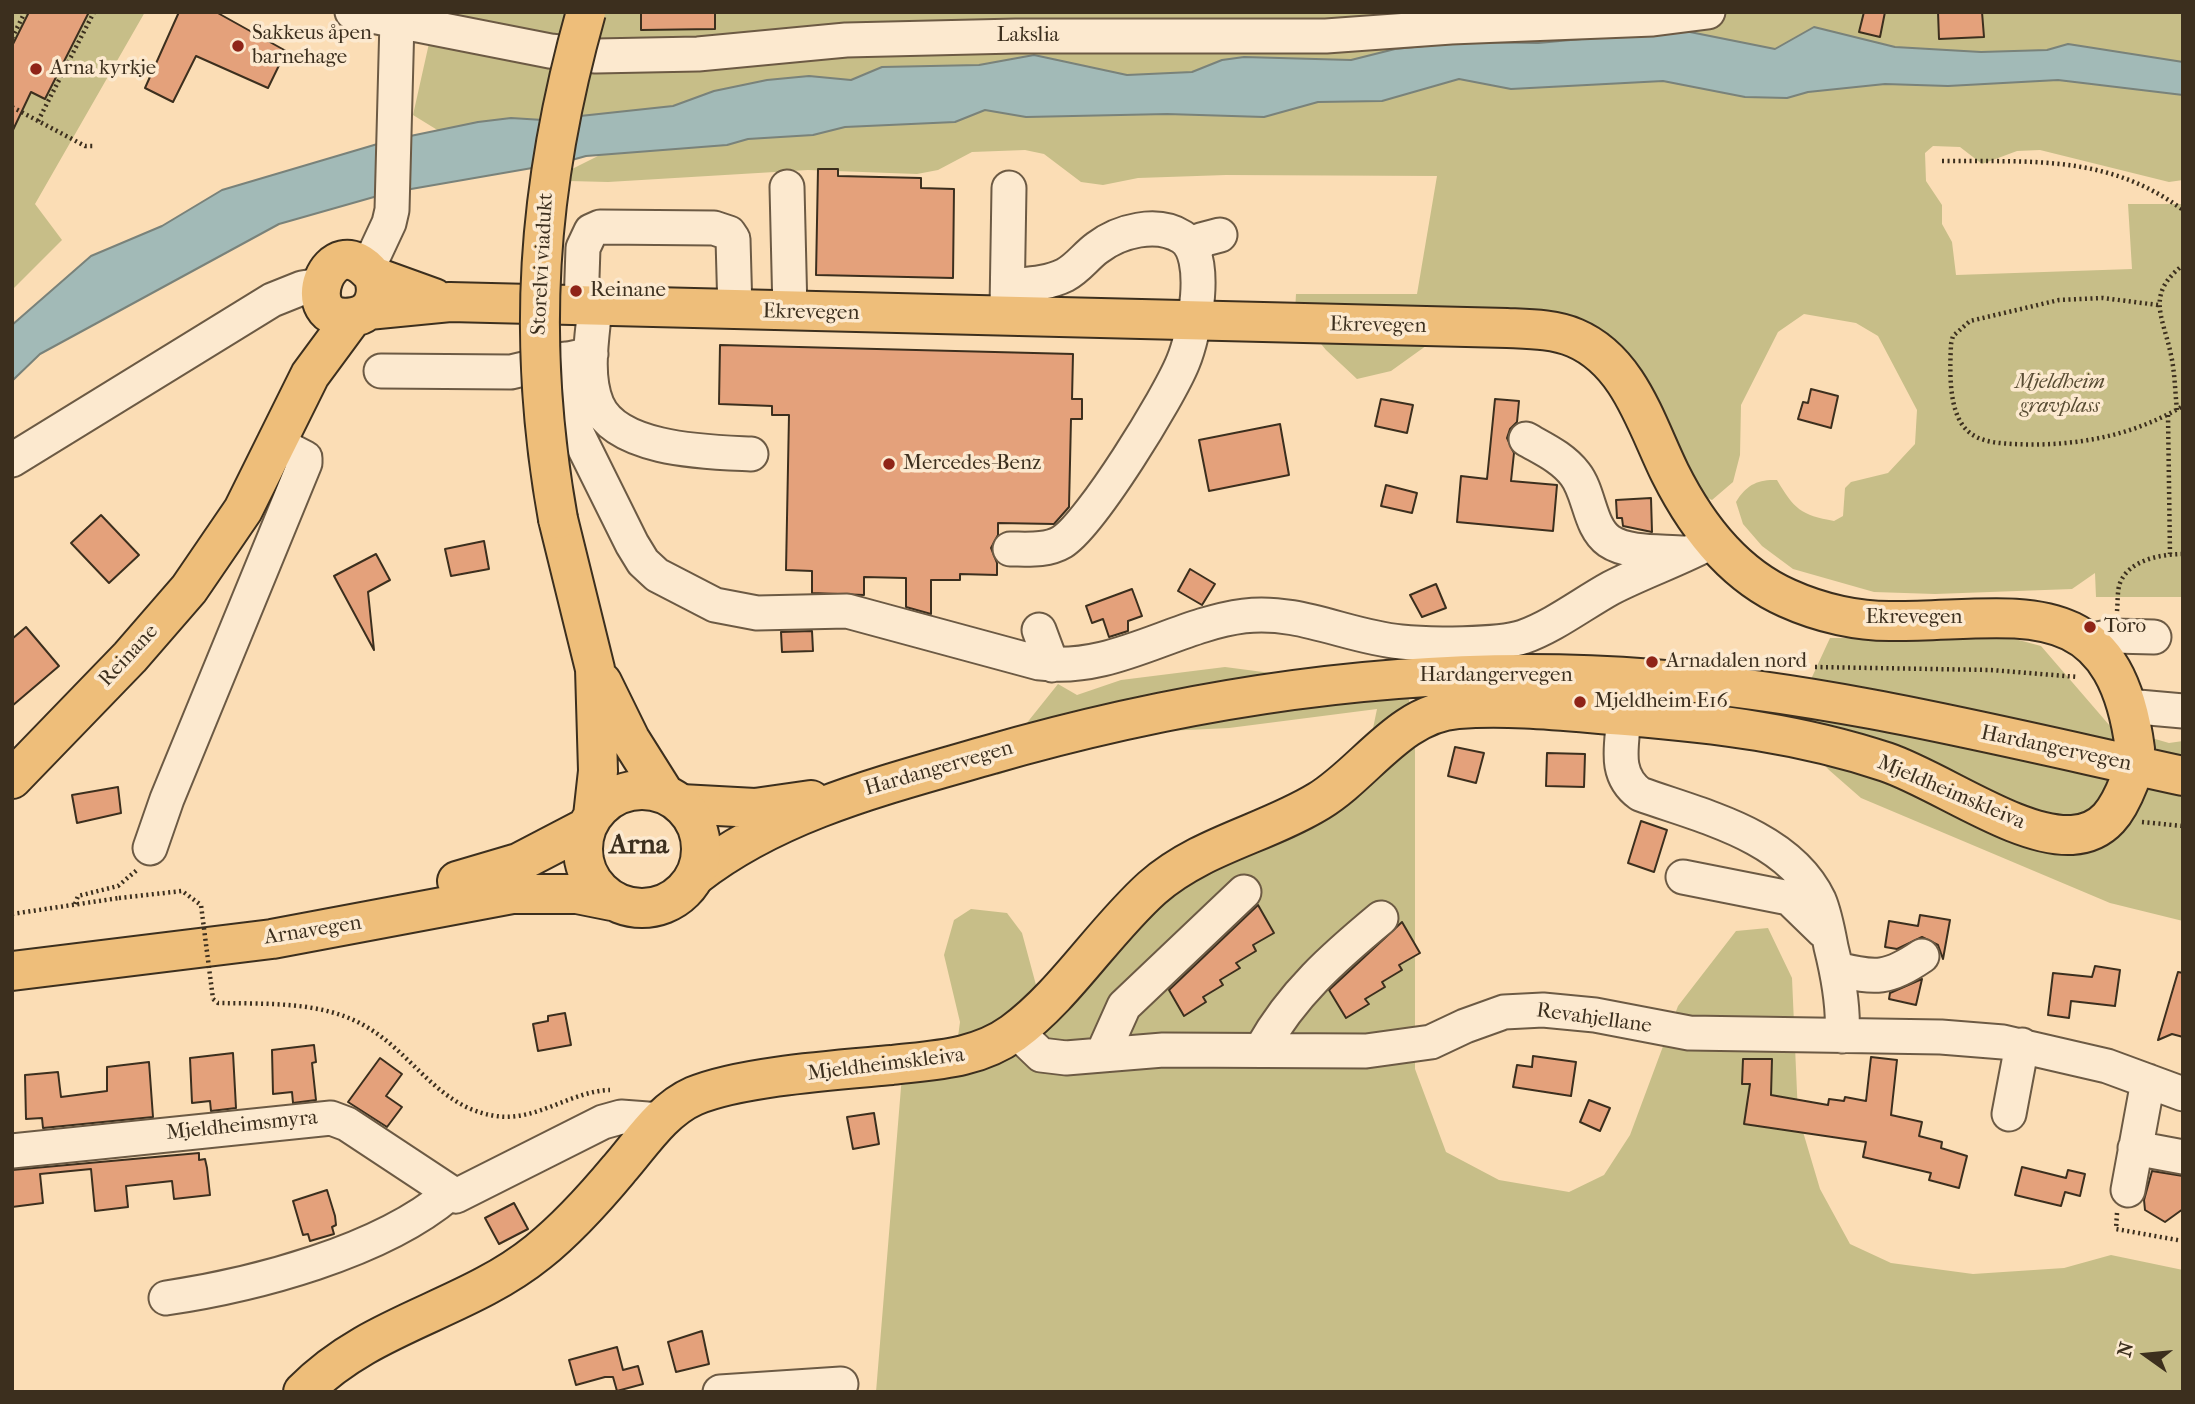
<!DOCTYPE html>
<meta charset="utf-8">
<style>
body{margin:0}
#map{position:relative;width:2195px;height:1404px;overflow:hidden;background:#fbddb5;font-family:"IM FELL French Canon",serif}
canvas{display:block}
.frame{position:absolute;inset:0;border:14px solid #3c2f1e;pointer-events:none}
.north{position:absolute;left:2111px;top:1320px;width:70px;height:70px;-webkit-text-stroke:5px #fce9cf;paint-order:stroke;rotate:285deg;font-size:19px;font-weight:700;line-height:28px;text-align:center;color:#3c2f1e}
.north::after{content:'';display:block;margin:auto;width:24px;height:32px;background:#3c2f1e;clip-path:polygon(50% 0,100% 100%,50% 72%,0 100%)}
</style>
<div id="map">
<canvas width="2195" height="1404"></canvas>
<div class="frame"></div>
<div class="north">N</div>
</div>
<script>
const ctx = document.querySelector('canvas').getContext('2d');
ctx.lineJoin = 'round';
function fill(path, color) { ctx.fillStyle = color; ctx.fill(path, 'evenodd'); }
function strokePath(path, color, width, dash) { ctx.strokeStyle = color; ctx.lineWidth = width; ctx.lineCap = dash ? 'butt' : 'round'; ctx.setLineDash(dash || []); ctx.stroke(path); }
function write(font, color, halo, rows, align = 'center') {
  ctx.font = font + ' "IM FELL French Canon",serif'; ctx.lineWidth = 7; ctx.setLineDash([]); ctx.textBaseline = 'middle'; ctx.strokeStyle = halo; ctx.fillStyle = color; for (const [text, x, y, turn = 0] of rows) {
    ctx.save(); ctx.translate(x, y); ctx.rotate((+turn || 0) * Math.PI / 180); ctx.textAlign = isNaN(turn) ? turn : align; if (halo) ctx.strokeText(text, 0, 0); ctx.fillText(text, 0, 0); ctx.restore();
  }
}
const green = new Path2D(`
 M 12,12 L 145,12 L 35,204 L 62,240 L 12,290 Z
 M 436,12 L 2183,12 L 2183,62 L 2068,44 L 2047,50 L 1981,52 L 1895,47 L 1814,27 L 1775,49 L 1680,30 L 1538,43 L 1463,42 L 1395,49 L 1351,60 L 1244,57 L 1222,60 L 1192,72 L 1127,75 L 1034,55 L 979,65 L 882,67 L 851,80 L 809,76 L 767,80 L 714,91 L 673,106 L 543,120 L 510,118 L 439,131 L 413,115 Z
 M 1459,79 L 1511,89 L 1663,81 L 1745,97 L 1787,98 L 1808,92 L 1885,84 L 1948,86 L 2058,80 L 2183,95 L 2183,180 L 2169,182 L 2040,150 L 2017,151 L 1982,164 L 1960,147 L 1933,146 L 1925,153 L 1926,181 L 1942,205 L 1942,224 L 1952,242 L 1956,275 L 2132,269 L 2128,204 L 2183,204 L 2183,597 L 2096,597 L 2095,573 L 2072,589 L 1935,594 L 1874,592 L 1793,569 L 1762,546 L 1743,524 L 1736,502 C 1746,485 1758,479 1777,480 C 1794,509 1801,515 1834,521 L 1843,516 L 1845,488 L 1851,482 L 1888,473 L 1915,444 L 1917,410 L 1878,336 L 1856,323 L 1804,314 L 1778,332 L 1741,405 L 1740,455 L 1733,482 L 1712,500 L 1692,490 L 1612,341 L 1437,338 L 1391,371 L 1357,379 L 1326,350 L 1295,312 L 1296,294 L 1417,294 L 1437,176 L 1226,175 L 1138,178 L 1103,185 L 1081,182 L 1044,154 L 1025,150 L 972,152 L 938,170 L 917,174 L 808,170 L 608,182 L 569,181 L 570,170 L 602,154 L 727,145 L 748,139 L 813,135 L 845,127 L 955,122 L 985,110 L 1026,117 L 1167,114 L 1264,117 L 1318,102 L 1382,101 Z
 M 1830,638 L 2011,638 L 2041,646 L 2110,726 L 2169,743 L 2183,741 L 2183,921 L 2110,903 L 1861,798 L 1829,770 L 1789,727 Z
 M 1225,667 L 1309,678 L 1401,673 L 1415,721 L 1415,1069 L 1446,1152 L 1499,1180 L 1569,1192 L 1604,1175 L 1630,1135 L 1678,1006 L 1736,931 L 1768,928 L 1792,978 L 1798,1115 L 1820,1189 L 1850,1244 L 1891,1263 L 1973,1274 L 2064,1268 L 2111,1255 L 2183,1270 L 2183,1392 L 876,1392 L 904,1051 L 957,1044 L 960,1022 L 944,955 L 954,920 L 971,909 L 1007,913 L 1022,933 L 1036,985 L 1081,941 L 1315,787 L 1371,738 L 1377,709 L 1229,728 L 1124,733 L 997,775 L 1010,744 L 1058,684 L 1077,695 L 1121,680 Z`);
const water = new Path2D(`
 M 1814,27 L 1895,47 L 1981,52 L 2047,50 L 2068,44 L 2183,62 L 2183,95 L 2058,80 L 1948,86 L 1885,84 L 1808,92 L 1787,98 L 1745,97 L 1663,81 L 1511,89 L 1459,79 L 1382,101 L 1318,102 L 1264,117 L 1167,114 L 1026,117 L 985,110 L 955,122 L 845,127 L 813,135 L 748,139 L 727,145 L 586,156 L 561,163 L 388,193 L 279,224 L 40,354 L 12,381 L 12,325 L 91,256 L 162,226 L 222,190 L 391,140 L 478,122 L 511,118 L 543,120 L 673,106 L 714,91 L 767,80 L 809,76 L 851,80 L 882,67 L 979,65 L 1034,55 L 1127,75 L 1192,72 L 1222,60 L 1244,57 L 1351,60 L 1395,49 L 1463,42 L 1538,43 L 1680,30 L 1775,49 Z`);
const building = new Path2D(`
 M 29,12 L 89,12 L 45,99 L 31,92 L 12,132 L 12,46 Z
 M 179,12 L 216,12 L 286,51 L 268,88 L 196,56 L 173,102 L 145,88 Z
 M 641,12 L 715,12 L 715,29 L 641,30 Z
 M 1864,12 L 1885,12 L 1880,37 L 1859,32 Z
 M 1938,12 L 1982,12 L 1984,37 L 1939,39 Z
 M 818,169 L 838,169 L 838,176 L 921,178 L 921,188 L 954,189 L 953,278 L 816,275 Z
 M 720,345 L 1073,354 L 1072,399 L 1082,399 L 1082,419 L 1071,419 L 1069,507 L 1054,524 L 998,523 L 998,535 L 991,548 L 997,563 L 997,575 L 960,574 L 960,580 L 931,580 L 931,614 L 906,607 L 906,578 L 864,577 L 864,595 L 812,593 L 812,571 L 786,570 L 789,415 L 772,415 L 772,406 L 719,404 Z
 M 1811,389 L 1838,396 L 1831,428 L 1798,419 L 1803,402 L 1808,403 Z
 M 1381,399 L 1413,405 L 1407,433 L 1375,426 Z
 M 1495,399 L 1519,401 L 1517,422 L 1510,429 L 1507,438 L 1514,453 L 1511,481 L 1557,485 L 1553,531 L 1457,522 L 1461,476 L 1487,479 Z
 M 1280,424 L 1289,475 L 1209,491 L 1199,440 Z
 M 1386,485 L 1417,493 L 1412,513 L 1381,506 Z
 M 1651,498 L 1652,532 L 1623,526 L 1622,518 L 1617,518 L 1616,500 Z
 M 101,515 L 139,555 L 109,583 L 71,543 Z
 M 484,541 L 489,569 L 451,576 L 445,549 Z
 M 376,554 L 390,580 L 368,592 L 374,650 L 334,576 Z
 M 1190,569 L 1215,584 L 1202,605 L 1178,591 Z
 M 1436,584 L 1446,608 L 1422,617 L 1410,595 Z
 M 1132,589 L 1142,616 L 1128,621 L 1128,631 L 1109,637 L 1103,619 L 1092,623 L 1086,606 Z
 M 26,627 L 59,666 L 12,706 L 12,639 Z
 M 812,631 L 813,651 L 782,652 L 781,632 Z
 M 1455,747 L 1484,753 L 1476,783 L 1448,776 Z
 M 1547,753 L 1585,754 L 1584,787 L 1546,786 Z
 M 118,787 L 121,813 L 77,823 L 72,795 Z
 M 1641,821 L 1667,830 L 1654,872 L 1628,863 Z
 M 1258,905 L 1274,933 L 1253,945 L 1256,951 L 1236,963 L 1240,968 L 1220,980 L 1223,985 L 1203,997 L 1206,1002 L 1184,1016 L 1169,990 Z
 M 1920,915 L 1950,920 L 1943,959 L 1938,945 L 1922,937 L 1897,949 L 1885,947 L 1889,921 L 1918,926 Z
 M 1402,922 L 1420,953 L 1399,965 L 1402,970 L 1382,982 L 1385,987 L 1365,999 L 1369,1004 L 1346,1018 L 1329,990 Z
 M 2095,966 L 2120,970 L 2115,1006 L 2071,1001 L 2069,1018 L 2048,1015 L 2053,973 L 2092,977 Z
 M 2178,972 L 2183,973 L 2183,1037 L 2172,1034 L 2158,1040 Z
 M 1922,979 L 1916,1005 L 1889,999 L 1890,993 Z
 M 565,1013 L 571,1045 L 538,1051 L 533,1024 L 548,1021 L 548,1016 Z
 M 314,1045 L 316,1062 L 312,1063 L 316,1100 L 293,1103 L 292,1092 L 273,1094 L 272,1050 Z
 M 233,1053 L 236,1108 L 211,1111 L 210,1101 L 192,1103 L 190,1058 Z
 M 1533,1056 L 1576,1062 L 1571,1096 L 1513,1087 L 1517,1065 L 1532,1067 Z
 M 1871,1057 L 1897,1060 L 1891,1115 L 1922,1122 L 1919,1136 L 1942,1142 L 1941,1148 L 1967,1156 L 1959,1188 L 1929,1180 L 1931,1173 L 1863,1157 L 1866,1142 L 1744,1124 L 1750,1084 L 1742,1084 L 1743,1059 L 1772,1059 L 1771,1095 L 1828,1105 L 1829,1099 L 1844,1101 L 1845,1097 L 1866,1101 Z
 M 380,1058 L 402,1074 L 386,1096 L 402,1107 L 387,1127 L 348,1102 Z
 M 149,1062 L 153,1117 L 43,1128 L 42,1118 L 26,1119 L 25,1075 L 58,1072 L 61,1097 L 107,1091 L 107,1067 Z
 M 1589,1100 L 1610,1108 L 1600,1131 L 1580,1122 Z
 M 874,1113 L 879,1144 L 853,1149 L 847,1117 Z
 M 199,1153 L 199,1160 L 205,1159 L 207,1168 L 210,1195 L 174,1199 L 172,1181 L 126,1186 L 128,1207 L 95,1211 L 91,1169 L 40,1174 L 43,1203 L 12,1207 L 12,1170 Z
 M 2022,1167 L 2066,1178 L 2068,1170 L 2085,1174 L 2080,1196 L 2065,1192 L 2061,1206 L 2015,1195 Z
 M 2152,1171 L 2183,1176 L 2183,1209 L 2165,1222 L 2145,1210 L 2144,1200 Z
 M 327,1190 L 335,1216 L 336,1225 L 332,1227 L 334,1234 L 310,1241 L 308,1234 L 303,1235 L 293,1201 Z
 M 514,1203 L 528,1229 L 499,1244 L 485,1218 Z
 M 702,1331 L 709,1364 L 676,1372 L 668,1342 Z
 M 617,1347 L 623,1370 L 638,1366 L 643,1384 L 617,1391 L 613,1377 L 605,1377 L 576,1385 L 569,1360 Z`);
const path = new Path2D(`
 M 12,38 L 25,12
 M 12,107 L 85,146 L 93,146
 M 38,121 L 94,12
 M 1942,161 C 2030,162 2108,154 2183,210
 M 2158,305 L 2103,298 L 2059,300 L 1970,321 L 1953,336 L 1951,344 C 1950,368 1948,407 1964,427 C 1976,442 1996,443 2013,444 C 2072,447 2131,437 2183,406
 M 2177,410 C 2175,392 2175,373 2171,355 C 2163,316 2145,295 2183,265
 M 2168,415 L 2170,554
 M 2117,611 C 2118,602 2117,591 2120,583 C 2129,560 2161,554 2183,554
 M 1815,667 L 1991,670 L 2078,677
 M 2142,822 L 2183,826
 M 75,904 L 78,896 L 118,886 L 137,870
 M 12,914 L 119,898
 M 213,999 L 218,1003 C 266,1004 323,1001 365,1026 C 413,1053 438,1108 496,1116 C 536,1122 571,1091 610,1090
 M 2117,1213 L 2116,1229 L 2183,1241`);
const minor = new Path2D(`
 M 352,12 L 550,51 L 596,56 L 698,54 L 846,40 L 1016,36 L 1326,36 L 1451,27 L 1653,19 L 1708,12
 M 787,187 L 790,312
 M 1195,251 L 1201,240 L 1220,235
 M 368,268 L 389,223 L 392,210 L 397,20
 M 1008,286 C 1027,284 1047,284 1065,275 C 1078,268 1086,256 1097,248 C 1119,231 1157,221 1182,237 C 1211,255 1194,336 1183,362 C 1169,397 1091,524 1062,542 C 1047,551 1027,549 1010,549
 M 581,307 L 583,248 L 591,231 L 600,227 L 714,228 L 729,233 L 733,239 L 735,311
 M 595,307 C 592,338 585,375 597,404 C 617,451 709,452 751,454
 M 1007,308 L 1009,188
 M 591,354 L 568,359 L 569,417 L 632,544 L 643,562 L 657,575 L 715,605 L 757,613 L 847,611 L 1039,663 C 1113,673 1174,625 1244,616 C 1298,609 1348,637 1401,642 C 1427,645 1500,645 1523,637 C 1554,626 1582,604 1611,588 C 1644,571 1680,559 1713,541
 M 381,371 L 511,372 L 565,359
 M 1526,439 C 1543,449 1562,457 1575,474 C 1590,493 1589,527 1609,541 C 1628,554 1662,551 1684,553
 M 12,460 L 272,300 L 302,288 L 320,285
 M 1039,630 L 1052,665
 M 2088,641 L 2113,636 L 2154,637
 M 2127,706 L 2183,711
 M 1624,716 C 1622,746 1613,774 1640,794 C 1701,816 1788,835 1819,900 C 1825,914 1828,931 1831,947 C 1838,975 1844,1007 1842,1036
 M 150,848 L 167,799 L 305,463 L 305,458 L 276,443
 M 1683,877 L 1789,898 L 1823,931
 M 1837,969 C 1876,979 1888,979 1922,956
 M 1016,1031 L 1041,1055 L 1066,1058 L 1163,1050 L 1366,1051 L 1431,1042 L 1465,1026 L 1504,1012 L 1543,1010 L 1595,1015 L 1689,1033 L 1941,1037 L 2003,1042 L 2107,1066 L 2183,1094
 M 1262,1048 C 1292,994 1334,957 1381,918
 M 1102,1055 L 1124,1006 L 1244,892
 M 2009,1114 L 2022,1045
 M 2135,1148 L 2183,1157
 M 12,1151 L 331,1118 L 347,1124 L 456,1196 L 603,1122 L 621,1117 L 661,1120
 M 2128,1190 L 2148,1081
 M 166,1298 C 254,1285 381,1252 449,1194
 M 720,1392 L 841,1384`);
const major = new Path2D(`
 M 373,276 C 380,293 374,314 353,317 C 292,327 329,220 373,276 L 434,298
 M 368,310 L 450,302 L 1507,328 C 1529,329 1554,329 1575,338 C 1629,361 1646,424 1670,473 C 1696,525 1733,574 1787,598 C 1820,613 1859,622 1895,621 C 2015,621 2114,587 2135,749
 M 12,779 L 130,657 L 189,589 L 243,510 L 310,375 L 352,318
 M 681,804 L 755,808 L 811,800
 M 695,876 C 778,811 885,785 985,756 C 1203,693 1426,661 1653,679 C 1832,693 2008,738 2183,776
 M 303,1392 C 370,1323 465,1311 538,1252 C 568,1228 594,1199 619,1169 C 641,1144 662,1110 694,1096 C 742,1076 838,1070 892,1065 C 935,1060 977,1059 1013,1033 C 1065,995 1103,932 1152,888 C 1201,845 1265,834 1319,801 C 1365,773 1400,713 1458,709 C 1514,705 1571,712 1626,716 C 1715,723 1802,734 1886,762 C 1939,780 2018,838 2072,835 C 2105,833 2118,810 2129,782`);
const highway = new Path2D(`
 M 558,519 L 595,669 L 598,771 L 593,816
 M 602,682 L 630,739 L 664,793
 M583 849a59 59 0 1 1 118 0a59 59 0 1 1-118 0Z
 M 457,881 L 518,863 L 587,827
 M 12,971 L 272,939 L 512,894 L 577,894 L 612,901`);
const pathBridge = new Path2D(`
 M 119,898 L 182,891 L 201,905 L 213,999`);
const highwayBridge = new Path2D(`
 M 558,519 C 526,341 537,186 586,12`);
const markers = [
 [238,46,7,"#8f2418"],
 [36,69,7,"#8f2418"],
 [576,291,7,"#8f2418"],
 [889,464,7,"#8f2418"],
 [2090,627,7,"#8f2418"],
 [1652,662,7,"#8f2418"],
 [1580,702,7,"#8f2418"]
];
const poiNames = [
 ["Sakkeus åpen",252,34],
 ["barnehage",252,58],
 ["Arna kyrkje",50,69],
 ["Reinane",590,291],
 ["Mercedes-Benz",903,464],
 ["Toro",2104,627],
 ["Arnadalen nord",1666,662],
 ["Mjeldheim E16",1594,702]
];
const streetNames = [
 ["Lakslia",1028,36],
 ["Storelvi viadukt",543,264,-87],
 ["Ekrevegen",811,313,1],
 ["Ekrevegen",1378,326,1],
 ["Ekrevegen",1914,618],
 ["Reinane",129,656,-47],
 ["Hardangervegen",1496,676],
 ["Hardangervegen",2056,749,12],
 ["Hardangervegen",939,769,-16],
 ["Mjeldheimskleiva",1951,793,23],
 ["Arnavegen",313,931,-9],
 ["Revahjellane",1594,1019,8],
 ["Mjeldheimskleiva",886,1065,-7],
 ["Mjeldheimsmyra",242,1126,-6]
];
const parkNames = [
 ["Mjeldheim",2060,383],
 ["gravplass",2060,407]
];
const districtNames = [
 ["Arna",639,846]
];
fill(green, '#c7be88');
fill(water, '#a2bab7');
strokePath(water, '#79827a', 2);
fill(building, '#e4a17b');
strokePath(building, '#3c2f1e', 2);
strokePath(minor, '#6c5a44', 37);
strokePath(major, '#3c2f1e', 42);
strokePath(highway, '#3c2f1e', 42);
strokePath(path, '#3c2f1e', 4.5, [2, 3.5]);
strokePath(minor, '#fce9cf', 33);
strokePath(major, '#eebe7a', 38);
strokePath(highway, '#eebe7a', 38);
strokePath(highwayBridge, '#3c2f1e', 42, []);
strokePath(pathBridge, '#3c2f1e', 4.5, [2, 3.5]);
strokePath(highwayBridge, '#eebe7a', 38);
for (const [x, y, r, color] of markers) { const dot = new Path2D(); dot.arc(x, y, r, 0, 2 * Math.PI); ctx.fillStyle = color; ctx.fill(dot); strokePath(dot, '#fce9cf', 2.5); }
write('21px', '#3c2f1e', '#fce9cf', poiNames, 'left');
write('21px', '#3c2f1e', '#fce9cf', streetNames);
write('italic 21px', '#584c33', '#fce9cf', parkNames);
write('bold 28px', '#3c2f1e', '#fce9cf', districtNames);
</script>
